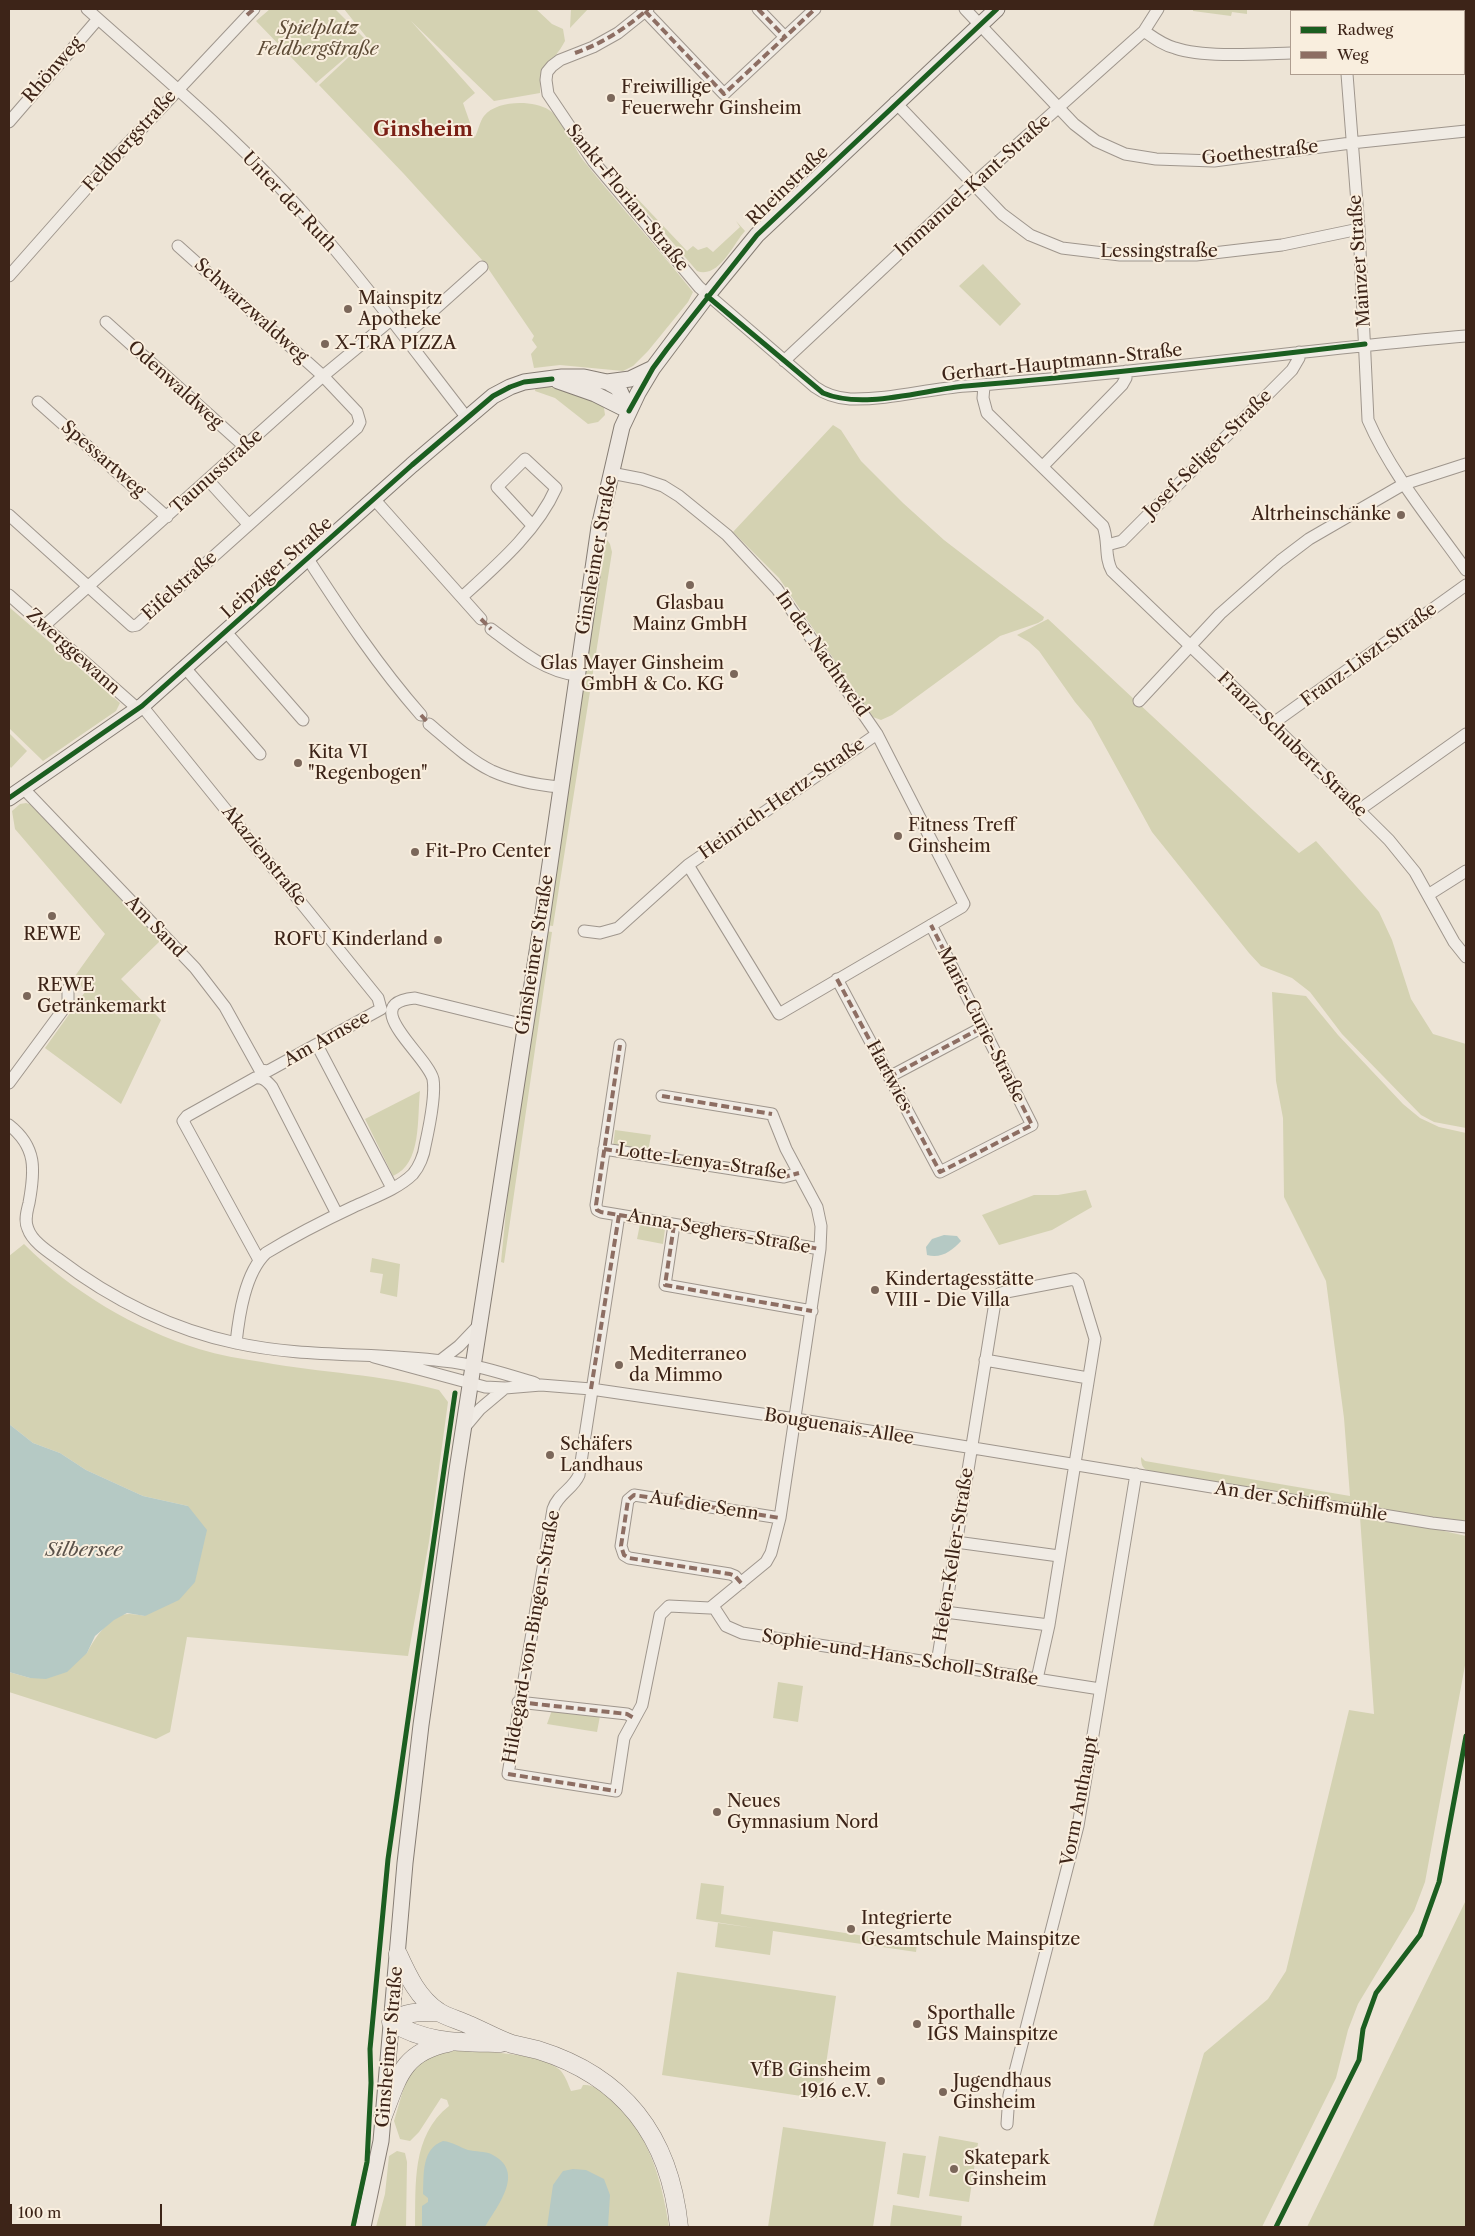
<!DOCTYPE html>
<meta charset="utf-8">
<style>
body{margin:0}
#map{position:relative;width:1475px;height:2236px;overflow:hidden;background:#ede4d6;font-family:"Libre Caslon Text",serif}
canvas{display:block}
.frame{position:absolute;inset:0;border:10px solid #3d2418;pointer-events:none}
.legend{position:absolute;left:1290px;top:10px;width:175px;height:65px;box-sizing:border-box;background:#f9eede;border:1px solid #ae9d8f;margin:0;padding:6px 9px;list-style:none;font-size:15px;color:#3d2418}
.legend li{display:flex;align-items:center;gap:10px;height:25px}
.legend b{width:25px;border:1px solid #ae9d8f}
.scale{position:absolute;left:10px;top:2204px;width:152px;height:22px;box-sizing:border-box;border:2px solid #3d2418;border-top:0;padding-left:6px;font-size:15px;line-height:18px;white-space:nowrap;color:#3d2418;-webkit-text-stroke:4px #f9eede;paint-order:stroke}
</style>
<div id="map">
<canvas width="1475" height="2236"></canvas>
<div class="frame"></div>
<ul class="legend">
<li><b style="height:6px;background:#1b5e20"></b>Radweg</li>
<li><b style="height:6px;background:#8d6e63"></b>Weg</li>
</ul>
<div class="scale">100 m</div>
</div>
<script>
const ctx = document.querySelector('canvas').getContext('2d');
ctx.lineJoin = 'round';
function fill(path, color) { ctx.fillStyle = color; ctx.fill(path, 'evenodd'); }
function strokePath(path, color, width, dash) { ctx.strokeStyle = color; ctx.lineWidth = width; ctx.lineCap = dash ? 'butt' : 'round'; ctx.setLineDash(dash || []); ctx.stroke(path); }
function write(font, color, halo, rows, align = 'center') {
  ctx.font = font + ' "Libre Caslon Text",serif'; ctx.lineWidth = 4; ctx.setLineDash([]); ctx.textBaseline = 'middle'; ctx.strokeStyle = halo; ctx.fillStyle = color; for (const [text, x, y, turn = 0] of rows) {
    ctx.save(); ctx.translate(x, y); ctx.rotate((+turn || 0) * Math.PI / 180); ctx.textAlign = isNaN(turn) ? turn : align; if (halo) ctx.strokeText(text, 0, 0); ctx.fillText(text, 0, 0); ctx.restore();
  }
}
const green = new Path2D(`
 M 270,9 L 335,9 L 366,40 L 316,83 L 256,21 Z
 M 344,9 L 536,9 L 552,24 L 563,29 L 565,41 C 553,64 540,64 540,93 L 494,101 L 411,21 L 475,93 L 463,103 L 475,137 C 478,131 480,121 484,116 C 497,100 533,100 549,110 C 565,120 572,145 583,160 C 619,205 657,247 693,292 L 688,302 L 648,351 L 633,366 L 623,371 L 560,365 L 534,368 L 531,354 L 537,347 L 532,340 L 534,336 L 483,261 L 404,174 L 319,85 L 368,39 Z
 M 571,9 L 588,9 L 570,28 Z
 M 1193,9 L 1247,9 L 1247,14 L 1232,12 L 1231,16 L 1193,11 Z
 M 614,174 L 687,251 L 693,246 L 698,250 L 707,247 L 713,252 L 740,227 L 736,221 L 745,231 C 733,244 719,279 697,271 Z
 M 983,264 L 1021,304 L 1000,326 L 959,286 Z
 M 536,386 C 560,387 586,393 604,408 L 605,415 L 598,422 L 588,424 L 555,398 L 535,391 Z
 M 833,425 L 841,430 L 861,461 L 903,503 L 944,540 L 1044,617 L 1043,620 L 1038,623 L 1000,636 L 892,715 L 881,720 L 873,717 L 779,578 L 733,532 Z
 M 605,537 L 610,544 L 612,552 L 553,926 L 546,925 Z
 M 9,607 L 120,703 L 116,711 L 43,761 L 9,728 Z
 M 1048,619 L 1299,853 L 1316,841 L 1379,912 L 1392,940 L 1411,999 L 1433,1034 L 1466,1044 L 1466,1128 L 1434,1122 L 1421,1115 L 1342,1034 L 1310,992 L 1292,978 L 1261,966 L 1249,953 L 1152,832 L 1091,721 L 1075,702 L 1039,651 L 1029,642 L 1017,635 Z
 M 9,733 L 27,751 L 11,768 L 9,765 Z
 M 26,803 L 32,805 L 160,941 L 121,979 L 161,1020 L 121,1104 L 45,1048 L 85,992 L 75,976 L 105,934 L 15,829 L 12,811 L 20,804 Z
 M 545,931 L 552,932 L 504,1263 L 501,1262 L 509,1181 Z
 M 1272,992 L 1306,996 L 1338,1035 L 1403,1104 L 1420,1118 L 1439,1127 L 1466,1133 L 1466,1524 L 1150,1471 C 1142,1469 1141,1464 1141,1457 L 1145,1461 L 1350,1496 L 1344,1418 L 1326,1281 L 1284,1197 L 1283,1118 L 1276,1081 Z
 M 420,1091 C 417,1118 422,1164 393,1176 L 365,1119 Z
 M 615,1130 L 651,1135 L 648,1152 L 613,1147 Z
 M 1086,1190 L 1092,1207 L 1052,1230 L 999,1245 L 982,1215 L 1034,1195 L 1058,1195 Z
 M 640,1224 L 665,1229 L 663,1244 L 637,1239 Z
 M 24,1244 C 71,1291 135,1329 199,1349 C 219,1355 241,1359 262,1362 C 321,1373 381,1374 439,1390 L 448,1402 L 429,1542 L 408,1656 L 187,1637 L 170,1732 L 156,1739 L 9,1692 L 9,1672 L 30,1678 L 87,1653 C 95,1638 110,1614 129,1614 C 135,1614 140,1615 145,1616 L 188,1506 L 143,1496 L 86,1470 L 60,1453 L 33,1443 L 9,1424 L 9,1256 Z
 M 372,1258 L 400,1264 L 397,1297 L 380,1293 L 383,1274 L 370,1272 Z
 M 1360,1517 L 1399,1521 L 1466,1536 L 1466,1660 L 1425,1882 L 1414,1911 L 1358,2004 L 1348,2030 L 1336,2078 L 1262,2227 L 1153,2227 L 1204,2053 L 1268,1999 L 1286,1971 L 1349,1710 L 1374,1714 Z
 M 778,1682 L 803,1686 L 798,1722 L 773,1718 Z
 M 552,1710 L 600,1716 L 597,1732 L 547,1724 Z
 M 701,1883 L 724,1886 L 721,1914 L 917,1944 L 916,1952 L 773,1931 L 770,1955 L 715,1947 L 718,1923 L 754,1928 L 696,1919 Z
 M 1466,1900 L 1466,2227 L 1307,2227 Z
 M 677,1972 L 836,1996 L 821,2099 L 662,2075 Z
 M 445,2051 C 473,2051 539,2051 560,2070 C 565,2075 568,2084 571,2091 L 581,2089 L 583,2085 C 593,2084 599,2090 606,2095 C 647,2125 662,2180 669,2227 L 415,2227 C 416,2185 411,2136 449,2106 L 447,2100 L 441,2098 L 419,2132 L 410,2141 L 400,2139 L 394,2121 L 404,2087 L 412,2069 L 425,2058 Z
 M 783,2127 L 886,2142 L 873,2227 L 768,2227 Z
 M 939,2136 L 978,2143 L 969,2202 L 929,2196 Z
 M 397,2151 L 405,2153 L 407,2162 L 406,2227 L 376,2227 L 385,2194 L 389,2156 Z
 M 903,2153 L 926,2156 L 919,2198 L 897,2194 Z
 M 893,2205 L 962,2216 L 961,2227 L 890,2227 Z`);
const water = new Path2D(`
 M 944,1235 L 957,1236 L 961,1241 C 952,1251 941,1259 927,1255 L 926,1247 L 932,1239 Z
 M 9,1424 L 33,1443 L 60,1453 L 86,1470 L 143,1496 L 188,1506 L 207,1530 L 195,1582 L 179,1600 L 145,1616 L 127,1613 L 114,1620 L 95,1636 L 87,1653 L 67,1672 L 46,1679 L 30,1678 L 9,1672 Z
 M 443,2141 C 453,2142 459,2147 468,2150 C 476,2152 485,2151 491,2154 C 527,2171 497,2206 485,2227 L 422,2227 L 422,2206 L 428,2202 L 428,2198 L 423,2194 C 424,2175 421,2149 443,2141 Z
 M 573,2169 L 586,2170 L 604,2179 L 610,2195 L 608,2227 L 547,2227 L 553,2185 L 563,2171 Z`);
const minor = new Path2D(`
 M 87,9 C 162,76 240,141 307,217 C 364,281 414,350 467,418
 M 648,9 L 618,33 L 593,47 L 560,60 L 552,66 L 547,72 L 546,80 L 548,94 L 593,161 L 699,287 L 815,387 C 826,395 836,398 850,399 C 889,400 927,389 966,386 C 1133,374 1299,350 1466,336
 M 758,9 L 785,37
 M 965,9 L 1074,124 L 1096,141 L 1125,154 L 1156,159 L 1214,161 L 1351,143 L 1466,131
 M 1342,9 L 1343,11
 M 645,11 L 724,94 L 815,9
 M 1464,19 L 1466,19
 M 1144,31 C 1154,38 1163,45 1175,48 C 1205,58 1259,54 1291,53
 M 1347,74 L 1359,229 L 1368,420 C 1392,475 1432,522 1466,570
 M 895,102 L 1002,214 L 1030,235 L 1062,248 L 1120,255 L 1196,255 L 1282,245 L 1359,229
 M 9,122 L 98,19
 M 9,276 L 100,173 L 254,9
 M 106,322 L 245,447
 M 405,336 L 482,267
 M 784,361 L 973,184 L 1144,31 L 1158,9
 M 984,386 L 983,398 L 987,413 L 1103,526 C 1109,541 1104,557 1112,571 L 1272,724 L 1389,840 L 1415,872 L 1454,942 L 1466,957
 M 38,402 L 167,517
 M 1043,466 L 1122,385 L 1126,378 L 1126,371
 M 611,473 L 642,479 L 663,486 L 679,496 L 727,535 L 777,589 L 877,734 L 964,904 L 962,907 L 779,1014 L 688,865
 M 208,480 L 248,524
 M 374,499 L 481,619
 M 9,515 L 132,626 L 137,625 L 357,428 L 360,422 L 357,412 L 323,376 L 178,246
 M 1107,545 L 1122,541 L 1292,370 L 1299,358 L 1299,352
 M 308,559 C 343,613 378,666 421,715
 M 9,595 L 138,709
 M 462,597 C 496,566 537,531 556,488 L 525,459 L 497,487 L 532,525
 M 44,626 L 323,376 L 392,319
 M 491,629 C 517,648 543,671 576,675
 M 226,632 L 303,720
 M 186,669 L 260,754
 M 1139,701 L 1220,614 L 1280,561 L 1309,539 L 1404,484 L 1466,464
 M 429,724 C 448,740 469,760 492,771 C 512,780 538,785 560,787
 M 1272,724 L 1466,585
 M 23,788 L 195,968 L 225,1007 L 260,1070 L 268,1071 L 381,1009 L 378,998 L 142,706
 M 1359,810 L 1466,734
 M 1428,895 L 1466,871
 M 584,931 L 600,933 L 618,928 L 688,865 L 877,734
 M 837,979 L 940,1172 L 1032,1125 L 931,925
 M 317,1045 L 392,1188
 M 620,1045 L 596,1205 L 597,1210 L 601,1212 L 619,1215 L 579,1475 C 573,1489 558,1494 553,1509 L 508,1774 L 616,1791 L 624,1738 L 642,1705 L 660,1615 L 669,1606 L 710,1608 L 766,1562 L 771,1553 L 780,1518 L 820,1249 L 821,1226 L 817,1207 L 786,1149 L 772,1114 L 662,1096
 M 889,1077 L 983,1027
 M 9,1083 L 68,1003 L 68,989
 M 9,1125 C 37,1147 35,1170 29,1203 C 27,1211 24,1221 28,1229 C 32,1241 47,1251 57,1258 C 111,1299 170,1329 236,1343 C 304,1358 375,1352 443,1361 C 475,1364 505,1374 535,1383
 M 604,1149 L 784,1177 L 799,1173
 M 619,1215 L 820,1249
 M 674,1225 L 665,1285 L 812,1311
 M 259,1260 L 183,1121 L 187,1116 L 255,1078 C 263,1077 267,1081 272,1087 L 337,1214
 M 236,1343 C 239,1315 245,1273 266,1253 C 294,1236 323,1221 353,1207 C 372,1198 398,1189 413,1174 C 419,1167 424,1155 425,1146 C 429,1128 436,1096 433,1079 C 427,1055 356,1003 415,998 L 525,1025
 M 374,1357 L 485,1387 L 505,1388 L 541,1385 L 591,1389 L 796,1419 L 1432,1523 L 1466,1527
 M 441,1360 L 459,1346 L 480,1324
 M 985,1360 L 1088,1378
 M 464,1428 L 480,1409 L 505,1388
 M 956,1542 L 1059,1556
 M 741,1583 L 735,1576 L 730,1574 L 629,1558 L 624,1555 L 621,1546 L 628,1500 L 634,1495 L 780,1518
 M 713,1606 L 726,1626 L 742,1633 L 1100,1689
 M 945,1612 L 1049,1625
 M 937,1663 L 996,1296 L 1001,1293 L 1074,1279 L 1078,1283 L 1095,1339 L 1049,1625 L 1037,1679
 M 518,1702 L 627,1714 L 634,1718
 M 1007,2124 L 1009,2095 L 1078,1826 L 1136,1474`);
const major = new Path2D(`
 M 558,381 L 595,394 L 629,411
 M 607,382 L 630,379 L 653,368
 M 9,798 L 142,706 L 412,465 L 493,396 L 510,387 L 524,382 L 562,377 L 584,377 L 607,382 L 616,387 L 620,391 L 629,411
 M 363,2227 L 381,2141 L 405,1863 L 421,1725 L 457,1470 L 541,926 L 599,527 L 622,427 L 638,393 L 653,368 L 707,296 L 757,235 L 997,9`);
const highway = new Path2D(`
 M 398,1954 C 408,1976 418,1998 439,2012 C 447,2017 458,2020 467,2024 C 482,2030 497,2039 512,2044 C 521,2046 529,2048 538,2050 C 625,2077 670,2138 679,2227
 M 439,2012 C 422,2012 406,2011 391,2022 C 427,2044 461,2042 501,2043
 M 383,2116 C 398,2077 403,2052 448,2043`);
const quiet = new Path2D(`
 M 758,9 L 785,37
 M 645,11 L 724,94 L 815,9
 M 247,15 L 254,9
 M 575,53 C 603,43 625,29 648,9
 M 481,619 L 491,629
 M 421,715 L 429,724
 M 837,979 L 940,1172 L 1032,1125 L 931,925
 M 889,1077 L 983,1027
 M 662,1096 L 772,1114
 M 604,1149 L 784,1177 L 799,1173
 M 619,1215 L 820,1249
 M 674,1225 L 665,1285 L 812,1311
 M 591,1389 L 619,1215 L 601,1212 L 597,1210 L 596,1205 L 620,1045
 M 741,1583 L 735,1576 L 730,1574 L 629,1558 L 624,1555 L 621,1546 L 628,1500 L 634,1495 L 780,1518
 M 518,1702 L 627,1714 L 634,1718
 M 508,1774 L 616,1791`);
const cycleway = new Path2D(`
 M 707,296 L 823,393 C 863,410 923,390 966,386 C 1099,375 1232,360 1365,344
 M 629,411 L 653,368 L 667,349 L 757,235 L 997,9
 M 9,798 L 142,706 L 412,465 L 493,396 L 510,387 L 524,382 L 552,379
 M 353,2227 L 367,2162 L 371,2083 L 370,2049 L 388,1859 L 455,1393
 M 1276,2227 L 1359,2060 L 1363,2029 L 1376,1993 L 1420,1935 L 1439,1882 L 1466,1736`);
const markers = [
 [611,98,5,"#7b675a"],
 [348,309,5,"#7b675a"],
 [325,344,5,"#7b675a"],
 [1401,515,5,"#7b675a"],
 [690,585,5,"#7b675a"],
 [734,674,5,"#7b675a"],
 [298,763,5,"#7b675a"],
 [898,836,5,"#7b675a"],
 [415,852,5,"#7b675a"],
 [52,916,5,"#7b675a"],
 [438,940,5,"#7b675a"],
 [27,996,5,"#7b675a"],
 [875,1290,5,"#7b675a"],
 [619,1365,5,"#7b675a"],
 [550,1455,5,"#7b675a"],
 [717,1812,5,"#7b675a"],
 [851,1929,5,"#7b675a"],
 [917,2024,5,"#7b675a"],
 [881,2081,5,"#7b675a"],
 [943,2092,5,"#7b675a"],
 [954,2169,5,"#7b675a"]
];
const parkNames = [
 ["Spielplatz",318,29],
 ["Feldbergstraße",318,50]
];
const streetNames = [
 ["Rhönweg",53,70,-49],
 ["Feldbergstraße",130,141,-48],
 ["Goethestraße",1260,153,-6],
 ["Rheinstraße",788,186,-44],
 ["Immanuel-Kant-Straße",973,186,-42],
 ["Sankt-Florian-Straße",627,198,51],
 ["Unter der Ruth",289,202,47],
 ["Lessingstraße",1159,252],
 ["Mainzer Straße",1360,261,-94],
 ["Schwarzwaldweg",251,311,42],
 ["Gerhart-Hauptmann-Straße",1062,363,-6],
 ["Odenwaldweg",175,385,42],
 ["Josef-Seliger-Straße",1208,454,-45],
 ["Spessartweg",103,459,41],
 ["Taunusstraße",217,472,-42],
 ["Ginsheimer Straße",597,555,-80],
 ["Leipziger Straße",277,568,-42],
 ["Eifelstraße",180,586,-42],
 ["Zwerggewann",73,652,42],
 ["In der Nachtweid",822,654,55],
 ["Franz-Liszt-Straße",1369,655,-36],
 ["Franz-Schubert-Straße",1292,745,44],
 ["Heinrich-Hertz-Straße",782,799,-35],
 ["Akazienstraße",264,856,51],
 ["Am Sand",155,927,46],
 ["Ginsheimer Straße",535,955,-81],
 ["Marie-Curie-Straße",981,1025,63],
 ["Am Arnsee",327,1039,-29],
 ["Hartwies",889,1076,62],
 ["Lotte-Lenya-Straße",702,1162,8],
 ["Anna-Seghers-Straße",719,1232,10],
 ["Bouguenais-Allee",839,1427,9],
 ["An der Schiffsmühle",1301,1502,9],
 ["Auf die Senn",704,1506,9],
 ["Helen-Keller-Straße",954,1555,-81],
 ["Hildegard-von-Bingen-Straße",532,1637,-80],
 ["Sophie-und-Hans-Scholl-Straße",900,1658,9],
 ["Vorm Anthaupt",1080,1801,-79],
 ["Ginsheimer Straße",390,2047,-85]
];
const poiNames = [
 ["Freiwillige",621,88],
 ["Feuerwehr Ginsheim",621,109],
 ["Mainspitz",358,299],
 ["Apotheke",358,320],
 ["X-TRA PIZZA",335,344],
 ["Altrheinschänke",1391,515,"right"],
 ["Glasbau",690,604,"center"],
 ["Mainz GmbH",690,625,"center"],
 ["Glas Mayer Ginsheim",724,664,"right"],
 ["GmbH & Co. KG",724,685,"right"],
 ["Kita VI",308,753],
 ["\"Regenbogen\"",308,774],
 ["Fitness Treff",908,826],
 ["Ginsheim",908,847],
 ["Fit-Pro Center",425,852],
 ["REWE",52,935,"center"],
 ["ROFU Kinderland",428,940,"right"],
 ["REWE",37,986],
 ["Getränkemarkt",37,1007],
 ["Kindertagesstätte",885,1280],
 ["VIII - Die Villa",885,1301],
 ["Mediterraneo",629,1355],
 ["da Mimmo",629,1376],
 ["Schäfers",560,1445],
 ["Landhaus",560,1466],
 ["Neues",727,1802],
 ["Gymnasium Nord",727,1823],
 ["Integrierte",861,1919],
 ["Gesamtschule Mainspitze",861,1940],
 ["Sporthalle",927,2014],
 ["IGS Mainspitze",927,2035],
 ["VfB Ginsheim",871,2071,"right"],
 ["1916 e.V.",871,2092,"right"],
 ["Jugendhaus",953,2082],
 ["Ginsheim",953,2103],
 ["Skatepark",964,2159],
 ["Ginsheim",964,2180]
];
const waterNames = [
 ["Silbersee",84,1551]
];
const quarterNames = [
 ["Ginsheim",423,130]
];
fill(green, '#d4d2b2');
fill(water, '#b5c9c4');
strokePath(minor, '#9f968d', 13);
strokePath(major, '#867d74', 17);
strokePath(highway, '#867d74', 19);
strokePath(minor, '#f0ebe4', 11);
strokePath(major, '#ede7e0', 15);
strokePath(highway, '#ede7e0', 18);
strokePath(quiet, '#8d6e63', 4, [8, 4]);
strokePath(cycleway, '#1b5e20', 5);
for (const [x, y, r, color] of markers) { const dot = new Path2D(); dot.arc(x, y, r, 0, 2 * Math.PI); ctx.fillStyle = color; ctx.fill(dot); strokePath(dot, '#f9eede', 2); }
write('italic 18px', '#5e4c37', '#f9eede', parkNames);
write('18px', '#3d2418', '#f9eede', streetNames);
write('18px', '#3d2418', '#f9eede', poiNames, 'left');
write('italic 19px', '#5a524a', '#f9eede', waterNames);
write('bold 20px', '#7a1f14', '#f9eede', quarterNames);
</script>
